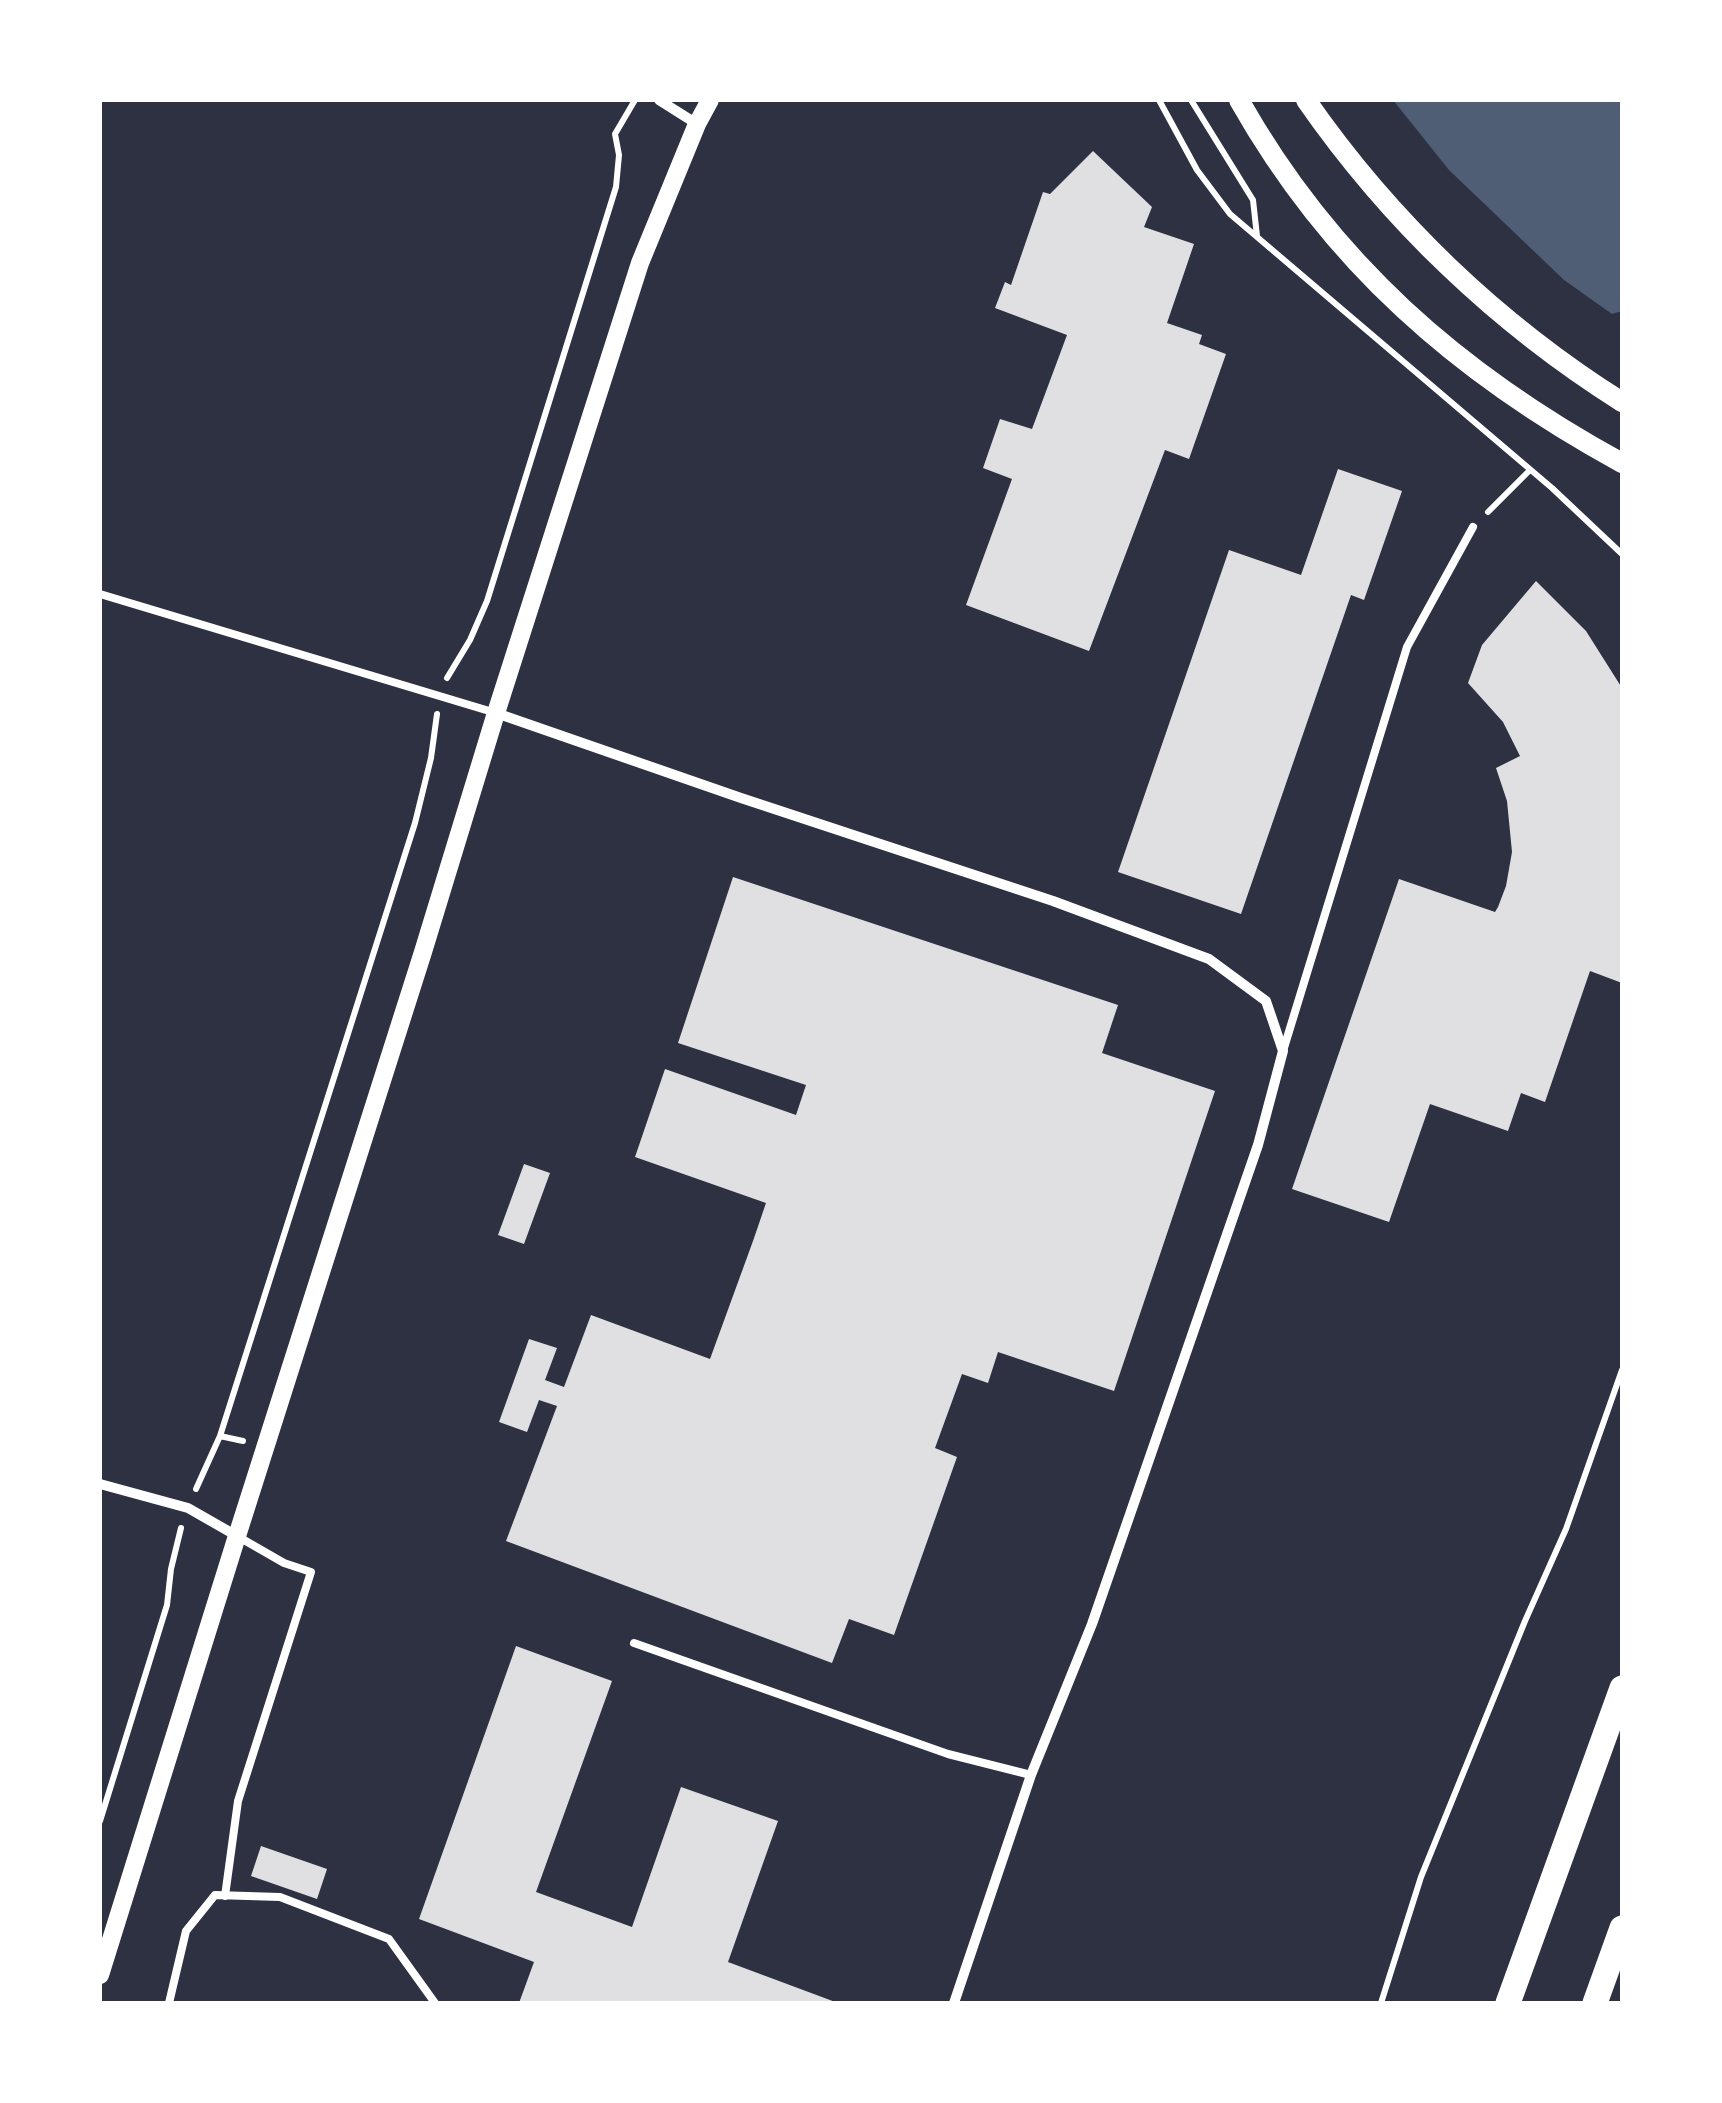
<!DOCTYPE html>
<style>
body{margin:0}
#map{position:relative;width:1722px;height:2103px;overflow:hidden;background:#2d3142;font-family:"DM Sans",sans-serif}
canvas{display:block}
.frame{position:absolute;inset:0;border:102px solid #fff;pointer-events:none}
</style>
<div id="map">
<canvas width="1722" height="2103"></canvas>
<div class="frame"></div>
</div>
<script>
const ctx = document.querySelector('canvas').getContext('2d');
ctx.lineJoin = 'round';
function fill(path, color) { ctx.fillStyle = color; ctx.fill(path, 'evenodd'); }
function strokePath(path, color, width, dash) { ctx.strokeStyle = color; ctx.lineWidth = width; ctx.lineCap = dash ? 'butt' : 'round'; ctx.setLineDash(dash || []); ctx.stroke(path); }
const water = new Path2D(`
 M 1393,100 L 1622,100 L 1622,311 L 1612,314 L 1564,280 L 1449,170 Z`);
const building = new Path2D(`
 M 1093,151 L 1152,207 L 1144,227 L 1194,244 L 1167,323 L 1202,335 L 1199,344 L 1226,354 L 1189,459 L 1165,450 L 1089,651 L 966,605 L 1012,479 L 983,468 L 1000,419 L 1032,429 L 1067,335 L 995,308 L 1005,282 L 1011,285 L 1043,192 L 1050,194 Z
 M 1338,469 L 1402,491 L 1364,600 L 1351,595 L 1241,914 L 1118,872 L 1229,550 L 1301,575 Z
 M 1536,581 L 1586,631 L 1622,688 L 1622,983 L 1590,971 L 1545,1102 L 1521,1093 L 1508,1131 L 1430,1104 L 1389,1222 L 1292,1189 L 1399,879 L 1495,912 L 1498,907 L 1506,886 L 1512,852 L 1507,801 L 1496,768 L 1520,756 L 1503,722 L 1468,683 L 1482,645 Z
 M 733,877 L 1118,1005 L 1102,1053 L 1215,1091 L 1114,1391 L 998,1352 L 988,1383 L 962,1374 L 935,1448 L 957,1457 L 894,1635 L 849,1619 L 832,1663 L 506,1541 L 557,1406 L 539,1400 L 527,1432 L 499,1422 L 529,1339 L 557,1348 L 545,1380 L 564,1387 L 591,1315 L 710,1359 L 753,1241 L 766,1203 L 635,1157 L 665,1069 L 796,1115 L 806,1085 L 678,1043 Z
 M 524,1164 L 550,1173 L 524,1244 L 498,1235 Z
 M 516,1646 L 612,1681 L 536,1892 L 632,1927 L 681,1787 L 778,1821 L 728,1962 L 838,2003 L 519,2003 L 534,1962 L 419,1919 Z
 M 261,1846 L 327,1869 L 317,1899 L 251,1876 Z`);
const path = new Path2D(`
 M 1159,100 L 1197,170 L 1230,214 L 1552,488 L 1622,554
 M 1191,100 L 1253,200 L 1257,236
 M 1488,512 L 1530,470
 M 447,678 L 470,640 L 487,601 L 616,187 L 619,155 L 615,134 L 635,100
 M 220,1436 L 243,1441
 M 196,1489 L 220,1436 L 415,823 L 431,758 L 437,714
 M 100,1821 L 167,1605 L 171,1569 L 181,1528
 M 1381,2003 L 1421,1877 L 1525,1621 L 1566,1529 L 1622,1370`);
const service = new Path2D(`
 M 100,594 L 496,713
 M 1283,1051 L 1407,647 L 1473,527
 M 634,1643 L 948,1754 L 1031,1775
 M 225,1896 L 238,1801 L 311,1572 L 284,1563 L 237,1536
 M 169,2003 L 186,1931 L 215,1895 L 280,1897 L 389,1939 L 435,2003`);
const minor = new Path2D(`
 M 659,100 L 697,124
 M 496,713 L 741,798 L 1053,901 L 1209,959 L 1266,1001 L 1283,1051 L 1258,1145 L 1092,1624 L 1031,1775 L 954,2003
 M 100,1484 L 188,1508 L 237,1536`);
const tertiary = new Path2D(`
 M 100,1975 L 237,1536 L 423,952 L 496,713 L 640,263 L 697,124 L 710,100`);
const secondary = new Path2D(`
 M 1239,100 C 1331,263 1459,374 1622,463
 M 1306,100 C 1390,221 1498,324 1622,402`);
const primary = new Path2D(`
 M 1508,2003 L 1622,1688
 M 1595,2003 L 1622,1928`);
fill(water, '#4f5d75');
fill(building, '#e0e0e3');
strokePath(path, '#fff', 6);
strokePath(service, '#fff', 8);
strokePath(minor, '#fff', 10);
strokePath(tertiary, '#fff', 18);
strokePath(secondary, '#fff', 20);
strokePath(primary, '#fff', 25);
</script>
